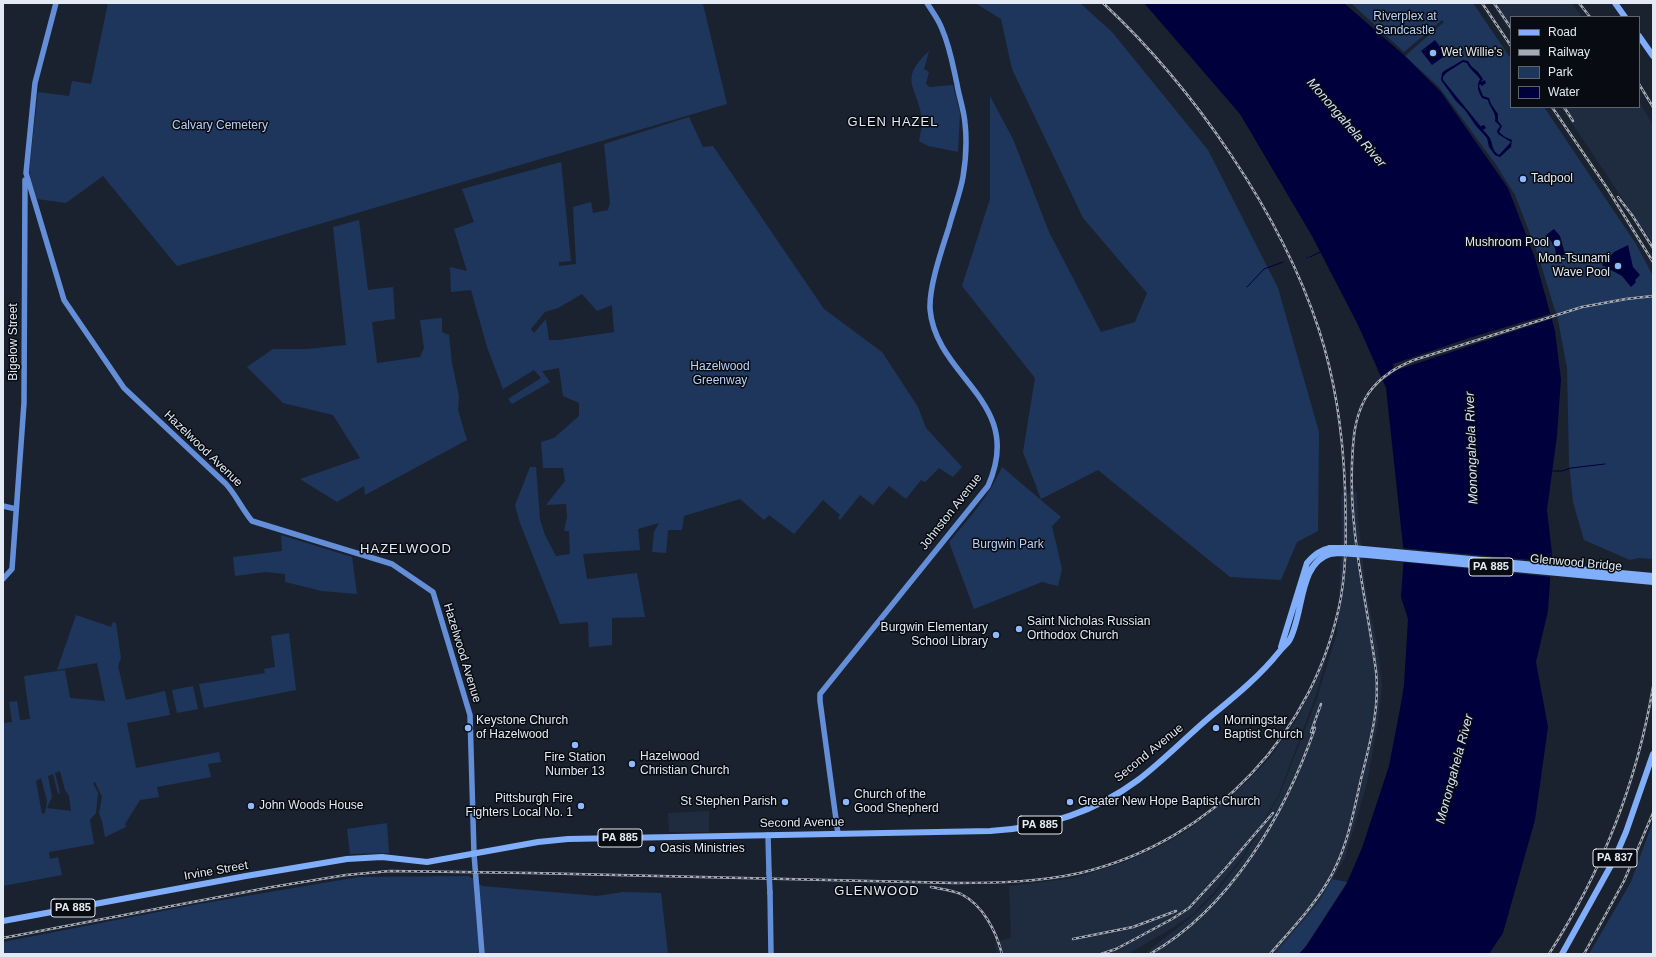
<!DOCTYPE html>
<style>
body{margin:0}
#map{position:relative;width:1656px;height:957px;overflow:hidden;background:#1a2230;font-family:Arial,sans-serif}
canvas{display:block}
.frame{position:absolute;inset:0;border:4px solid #e4eaf3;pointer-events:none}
.legend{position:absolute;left:1510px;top:16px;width:130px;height:92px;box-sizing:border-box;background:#080c12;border:1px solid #60656c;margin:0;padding:5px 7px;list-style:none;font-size:12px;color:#e4eaf3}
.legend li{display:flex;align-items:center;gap:8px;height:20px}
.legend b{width:20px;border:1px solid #60656c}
</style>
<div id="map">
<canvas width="1656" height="957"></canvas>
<div class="frame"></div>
<ul class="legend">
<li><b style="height:5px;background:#81aefa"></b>Road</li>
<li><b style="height:5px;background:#a5abb6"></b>Railway</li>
<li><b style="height:11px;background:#1f365c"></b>Park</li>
<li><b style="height:11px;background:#00003c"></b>Water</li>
</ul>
</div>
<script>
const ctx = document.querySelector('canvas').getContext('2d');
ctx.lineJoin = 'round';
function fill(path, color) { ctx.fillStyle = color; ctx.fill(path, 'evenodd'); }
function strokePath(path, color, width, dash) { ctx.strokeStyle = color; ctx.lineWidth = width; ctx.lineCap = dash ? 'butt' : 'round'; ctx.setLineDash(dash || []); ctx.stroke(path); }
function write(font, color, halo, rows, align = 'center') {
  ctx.font = font + ' Arial,sans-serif'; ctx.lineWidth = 3; ctx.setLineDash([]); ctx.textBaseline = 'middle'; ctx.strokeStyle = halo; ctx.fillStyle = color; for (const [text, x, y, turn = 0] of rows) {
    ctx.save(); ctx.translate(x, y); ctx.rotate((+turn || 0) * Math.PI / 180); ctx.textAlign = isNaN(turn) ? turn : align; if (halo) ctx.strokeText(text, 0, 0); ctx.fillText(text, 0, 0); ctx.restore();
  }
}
const built = new Path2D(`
 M 1491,3 L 1572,3 L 1582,17 L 1511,17 L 1511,32 Z
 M 1639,101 L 1653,125 L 1653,244 L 1561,107 L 1639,107 Z
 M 1357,492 L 1358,518 L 1366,591 L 1378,649 L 1382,686 L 1378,722 L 1367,783 L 1345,858 L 1319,902 L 1276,954 L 1144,954 L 1194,915 L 1216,893 L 1244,857 L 1280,794 L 1317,698 L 1337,632 L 1342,538 L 1341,494 Z
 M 1329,649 L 1316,695 L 1279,794 L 1243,856 L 1215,891 L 1193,914 L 1174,927 L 1128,954 L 997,954 L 995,942 L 1011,938 L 1009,886 L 1075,878 L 1103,869 L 1127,861 L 1156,848 L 1188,830 L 1214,810 L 1249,780 L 1271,756 L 1297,719 L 1316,681 Z
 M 709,811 L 709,832 L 669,832 L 668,813 Z`);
const green = new Path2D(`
 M 108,3 L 704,3 L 703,4 L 727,104 L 177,266 L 103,176 L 66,203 L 37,199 L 29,172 L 38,92 L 69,96 L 72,81 L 91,84 Z
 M 975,3 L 1080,3 L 1112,32 L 1208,150 L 1278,288 L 1319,432 L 1318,531 L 1297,542 L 1281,580 L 1230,577 L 1098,470 L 1041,499 L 1023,452 L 1035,378 L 962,286 L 990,199 L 990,96 L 1013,139 L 1049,232 L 1101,332 L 1135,322 L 1147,293 L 1083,218 L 1012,69 L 1001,19 Z
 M 1351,3 L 1473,3 L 1511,59 L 1511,107 L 1544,107 L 1636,244 L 1653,276 L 1653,555 L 1651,559 L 1639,558 L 1630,560 L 1584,540 L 1573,502 L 1569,463 L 1567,368 L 1558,320 L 1537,252 L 1515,195 L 1497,166 L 1439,87 L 1405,56 L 1444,22 L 1442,20 L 1404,52 Z
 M 929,51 L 924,69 L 929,72 L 926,84 L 930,87 L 953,85 L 960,113 L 958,152 L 928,146 L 919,141 C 920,134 923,125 922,119 C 918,86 897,81 929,51 Z
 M 689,117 L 703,147 L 713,146 L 824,309 L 882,352 L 918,407 L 926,428 L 962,467 L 953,477 L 939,468 L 925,482 L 921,480 L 906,499 L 889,486 L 873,505 L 860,495 L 840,520 L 838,518 L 840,515 L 823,500 L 794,534 L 769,515 L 764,520 L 740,499 L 684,516 L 682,530 L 668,530 L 666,553 L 652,552 L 654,532 L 659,523 L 638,529 L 640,550 L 583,554 L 587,579 L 637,573 L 645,617 L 612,618 L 612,645 L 589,647 L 588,622 L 560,624 L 520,523 L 515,505 L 530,467 L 536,467 L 540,520 L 545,535 L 556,556 L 570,554 L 569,531 L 564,531 L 567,517 L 566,504 L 546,505 L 565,481 L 563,468 L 543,468 L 541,442 L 554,438 L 579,416 L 579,403 L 563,396 L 559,368 L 542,371 L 550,382 L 512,404 L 508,399 L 541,378 L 534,370 L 503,389 L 487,347 L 471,290 L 451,292 L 450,267 L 467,271 L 454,229 L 474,222 L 462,189 L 561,162 L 571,261 L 559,262 L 559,266 L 576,264 L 573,207 L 591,202 L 593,213 L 608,210 L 610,203 L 604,144 ZM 582,294 L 597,311 L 612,305 L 614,332 L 559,340 L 549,340 L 546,319 L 534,333 L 531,329 L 545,312 L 558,308 Z
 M 359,220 L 368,290 L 393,287 L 395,319 L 372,322 L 377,363 L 420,357 L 424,348 L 420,320 L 442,318 L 442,332 L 449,335 L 452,363 L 459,396 L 458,410 L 467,440 L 365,495 L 364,486 L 337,502 L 300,479 L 360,458 L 333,415 L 283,403 L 247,367 L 273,349 L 308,349 L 346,345 L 333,227 Z
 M 1002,467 L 1061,517 L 1052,526 L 1062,569 L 1058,586 L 1042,582 L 974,609 L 949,542 C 970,517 988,498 1002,467 Z
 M 281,535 L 352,557 L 357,594 L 322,591 L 285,582 L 285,574 L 265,572 L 235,576 L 233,557 L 282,551 Z
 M 76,615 L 111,627 L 113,622 L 116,623 L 121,658 L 118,666 L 126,700 L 165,691 L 170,715 L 127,723 L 136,768 L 219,752 L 221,762 L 208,764 L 211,777 L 157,787 L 159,797 L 140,800 L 125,824 L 126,827 L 105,837 L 102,821 L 99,813 L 102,797 L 95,782 L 93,783 L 98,793 L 96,813 L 90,820 L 94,844 L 49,852 L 50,859 L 58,857 L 62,875 L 3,886 L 3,723 L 12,722 L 9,702 L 17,701 L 20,720 L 30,719 L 24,676 L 65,670 L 70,698 L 105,701 L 97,663 L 57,670 ZM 60,771 L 65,790 L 69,796 L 71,811 L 47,808 L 52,797 L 48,776 L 53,774 L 58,794 L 60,793 L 55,773 ZM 41,778 L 47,801 L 45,813 L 42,814 L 36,781 Z
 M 289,633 L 296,690 L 204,708 L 199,684 L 265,673 L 264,669 L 275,667 L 271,636 Z
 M 193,686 L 198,709 L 177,713 L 172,690 Z
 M 1653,821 L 1653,954 L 1589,954 L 1631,882 Z
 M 387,823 L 389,853 L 350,854 L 347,829 Z
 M 469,876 L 482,886 L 597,896 L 623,892 L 661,893 L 668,954 L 3,954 L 3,942 L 199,904 L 359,877 Z
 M 1332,879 L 1347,882 L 1304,949 L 1299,954 L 1275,954 L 1319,902 Z`);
const water = new Path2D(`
 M 1144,3 L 1344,3 L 1404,55 L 1441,92 L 1508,188 L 1535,258 L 1555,331 L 1561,379 L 1557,436 L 1547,510 L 1552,553 L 1548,611 L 1536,662 L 1548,727 L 1535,820 L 1503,933 L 1489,954 L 1299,954 L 1307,945 L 1346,885 L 1362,848 L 1389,766 L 1400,709 L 1404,685 L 1408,619 L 1401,597 L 1404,555 L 1386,388 L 1358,325 L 1312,236 L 1240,114 Z
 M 1435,40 L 1446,55 L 1432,65 L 1421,51 Z
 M 1463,60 L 1468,61 L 1471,66 L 1478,72 L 1483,79 L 1481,82 L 1485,80 L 1486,83 L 1482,86 L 1480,84 L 1479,86 L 1483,96 L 1489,98 L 1491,104 L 1498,114 L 1498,121 L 1502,126 L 1499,132 L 1505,137 L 1512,140 L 1511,147 L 1500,157 L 1495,155 L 1489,147 L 1487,138 L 1476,126 L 1465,110 L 1456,101 L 1441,80 L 1442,73 L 1444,71 ZM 1463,62 L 1467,63 C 1470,70 1476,73 1480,79 C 1476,86 1478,91 1482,98 L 1488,100 C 1489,107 1497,113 1495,121 L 1500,126 L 1497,131 L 1498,134 L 1511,142 L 1499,155 C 1492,151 1493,145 1490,138 C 1488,135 1486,133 1483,130 L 1486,128 L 1484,125 L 1481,126 L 1482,128 L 1443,80 L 1443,77 L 1446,73 Z
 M 1554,229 L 1560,236 L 1565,254 L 1561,257 L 1557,257 L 1555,256 C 1558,248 1551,241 1546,235 Z
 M 1628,245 L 1633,267 L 1640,275 L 1635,280 L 1636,282 L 1631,287 L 1622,276 L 1602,265 L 1614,252 Z`);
const pier = new Path2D(`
 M 1553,313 L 1554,318 L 1397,370 L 1381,382 L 1380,379 L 1394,367 L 1393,364 L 1469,338 Z
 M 1401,548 L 1553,562 L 1552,577 L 1402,562 Z`);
const stream = new Path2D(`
 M 1310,257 L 1320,252
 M 1307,258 L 1308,257
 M 1247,287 L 1264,269 L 1283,262
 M 1553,471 L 1562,471 L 1571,468 L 1605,464`);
const secondary = new Path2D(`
 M 56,3 L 35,83 L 26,173 L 64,300 L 124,388 L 226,484 C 236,495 242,509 252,521 L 392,564 L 433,592 L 470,715 L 474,854 L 482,954
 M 3,506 L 16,509
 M 3,579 L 12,569 L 24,403 L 25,180
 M 838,834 L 820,701 L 820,694 L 988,486 C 1026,401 936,379 930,309 C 929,286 942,249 949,227 C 953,211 960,194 963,177 C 966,159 967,141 965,123 C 964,110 959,97 957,84 C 953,66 950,47 942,29 C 939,20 932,11 927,3
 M 768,835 L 769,873
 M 770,893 L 771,954`);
const primary = new Path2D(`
 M 1615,3 L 1625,17
 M 1639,36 L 1653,56
 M 1281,647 L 1307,563 C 1314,555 1320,550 1330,548
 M 3,921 L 246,876 L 347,859 L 382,857 L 427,862 L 538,842 L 568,839 L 990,831 C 1043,828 1095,812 1138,780 C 1163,761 1186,737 1211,716 C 1234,697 1260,676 1279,652 C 1282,648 1286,645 1289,641 C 1304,616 1298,563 1330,554
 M 1562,954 L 1614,860 L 1626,832 L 1653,754`);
const rail = new Path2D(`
 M 1482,3 L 1511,46
 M 1494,3 L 1511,28
 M 1579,3 L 1590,17
 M 1639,84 L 1653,107
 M 1552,107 L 1607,188 L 1653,262
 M 1564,107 L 1573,121
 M 1618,197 L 1632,215 L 1653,248
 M 1311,732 L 1321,704
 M 931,887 C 941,889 952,890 961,894 C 983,905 996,931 1002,954
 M 3,938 L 272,887 L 346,875 L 390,871 L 531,873 L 955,883 C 997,883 1039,882 1080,873 C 1214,841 1316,732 1341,597 C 1347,561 1346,525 1345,489 C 1343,435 1336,382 1319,330 C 1281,213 1193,87 1103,3
 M 1073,939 L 1133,927 L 1176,911
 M 1101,954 L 1116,949 L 1135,939 L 1172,919 L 1189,908 L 1224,870 L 1273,813
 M 1150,954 C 1231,908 1285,814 1315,728
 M 1270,954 C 1290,931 1312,908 1327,883 C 1347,851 1353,814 1361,779 C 1370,743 1380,708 1376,671 C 1367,602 1349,534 1352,463 C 1353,441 1354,419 1365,399 C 1376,379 1394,368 1414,360 L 1582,307 L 1626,299 L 1653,296
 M 1549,954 C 1601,873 1637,782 1653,687
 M 1584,954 L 1624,881 L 1653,813`);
const secondaryBridge = new Path2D(`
 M 769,873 L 770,893`);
const primaryBridge = new Path2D(`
 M 1330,548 L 1353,548 L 1653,576
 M 1330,554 L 1339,553 L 1367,555 L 1653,582`);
const markers = [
 [1433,53,4,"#8fb8fd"],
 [1523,179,4,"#8fb8fd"],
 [1557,243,4,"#8fb8fd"],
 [1618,266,4,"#8fb8fd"],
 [1019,629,4,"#8fb8fd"],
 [996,635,4,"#8fb8fd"],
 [468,728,4,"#8fb8fd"],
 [1216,728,4,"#8fb8fd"],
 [575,745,4,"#8fb8fd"],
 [632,764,4,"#8fb8fd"],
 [785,802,4,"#8fb8fd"],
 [846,802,4,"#8fb8fd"],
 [1070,802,4,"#8fb8fd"],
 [251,806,4,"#8fb8fd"],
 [581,806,4,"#8fb8fd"],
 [652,849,4,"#8fb8fd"]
];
const shields = [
 [1491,567,44],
 [1040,825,44],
 [620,838,44],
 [1615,858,44],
 [73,908,44]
];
const shieldNames = [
 ["PA 885",1491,567],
 ["PA 885",1040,825],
 ["PA 885",620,838],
 ["PA 837",1615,858],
 ["PA 885",73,908]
];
const parkNames = [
 ["Riverplex at",1405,17],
 ["Sandcastle",1405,31],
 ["Calvary Cemetery",220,126],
 ["Hazelwood",720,367],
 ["Greenway",720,381],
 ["Burgwin Park",1008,545]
];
const poiNames = [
 ["Wet Willie's",1441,53],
 ["Tadpool",1531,179],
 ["Mushroom Pool",1549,243,"right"],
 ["Mon-Tsunami",1610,259,"right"],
 ["Wave Pool",1610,273,"right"],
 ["Saint Nicholas Russian",1027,622],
 ["Orthodox Church",1027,636],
 ["Burgwin Elementary",988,628,"right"],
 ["School Library",988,642,"right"],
 ["Keystone Church",476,721],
 ["of Hazelwood",476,735],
 ["Morningstar",1224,721],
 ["Baptist Church",1224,735],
 ["Hazelwood",640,757],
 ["Christian Church",640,771],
 ["Fire Station",575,758,"center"],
 ["Number 13",575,772,"center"],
 ["Church of the",854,795],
 ["Good Shepherd",854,809],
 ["Pittsburgh Fire",573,799,"right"],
 ["Fighters Local No. 1",573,813,"right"],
 ["St Stephen Parish",777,802,"right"],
 ["Greater New Hope Baptist Church",1078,802],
 ["John Woods House",259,806],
 ["Oasis Ministries",660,849]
];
const streetNames = [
 ["Bigelow Street",14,342,-90],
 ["Hazelwood Avenue",203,449,44],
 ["Johnston Avenue",951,512,-52],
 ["Glenwood Bridge",1576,563,5],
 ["Hazelwood Avenue",462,653,73],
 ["Second Avenue",1149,753,-39],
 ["Second Avenue",802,823,-1],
 ["Irvine Street",216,871,-10]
];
const neighbourhoodNames = [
 ["GLEN HAZEL",893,122],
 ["HAZELWOOD",406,549],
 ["GLENWOOD",877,891]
];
const waterNames = [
 ["Monongahela River",1346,123,49],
 ["Monongahela River",1472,448,-92],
 ["Monongahela River",1455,769,-75]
];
fill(built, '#1f2b3e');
fill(green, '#1f365c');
fill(water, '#00003c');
fill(pier, '#1a2230');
strokePath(stream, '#00003c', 1);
strokePath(secondary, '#648fd8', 5.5);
strokePath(primary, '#81aefa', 6);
strokePath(rail, '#a5abb6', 2.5);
strokePath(rail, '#080c12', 1, [3]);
strokePath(secondaryBridge, '#648fd8', 5.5);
strokePath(primaryBridge, '#81aefa', 6);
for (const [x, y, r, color] of markers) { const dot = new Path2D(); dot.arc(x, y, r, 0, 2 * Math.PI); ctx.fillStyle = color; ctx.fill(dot); strokePath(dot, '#080c12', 1.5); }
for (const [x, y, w] of shields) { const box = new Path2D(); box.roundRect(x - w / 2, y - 9, w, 18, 3); ctx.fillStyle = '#080c12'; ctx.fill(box); strokePath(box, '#e4eaf3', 1); }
write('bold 11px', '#e4eaf3', null, shieldNames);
write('12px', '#b9d0f6', '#080c12', parkNames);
write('12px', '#e4eaf3', '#080c12', poiNames, 'left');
write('12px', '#e4eaf3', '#080c12', streetNames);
ctx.letterSpacing = '1px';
write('13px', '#e4eaf3', '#080c12', neighbourhoodNames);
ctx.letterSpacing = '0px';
write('italic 13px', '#d9e4f8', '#080c12', waterNames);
</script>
